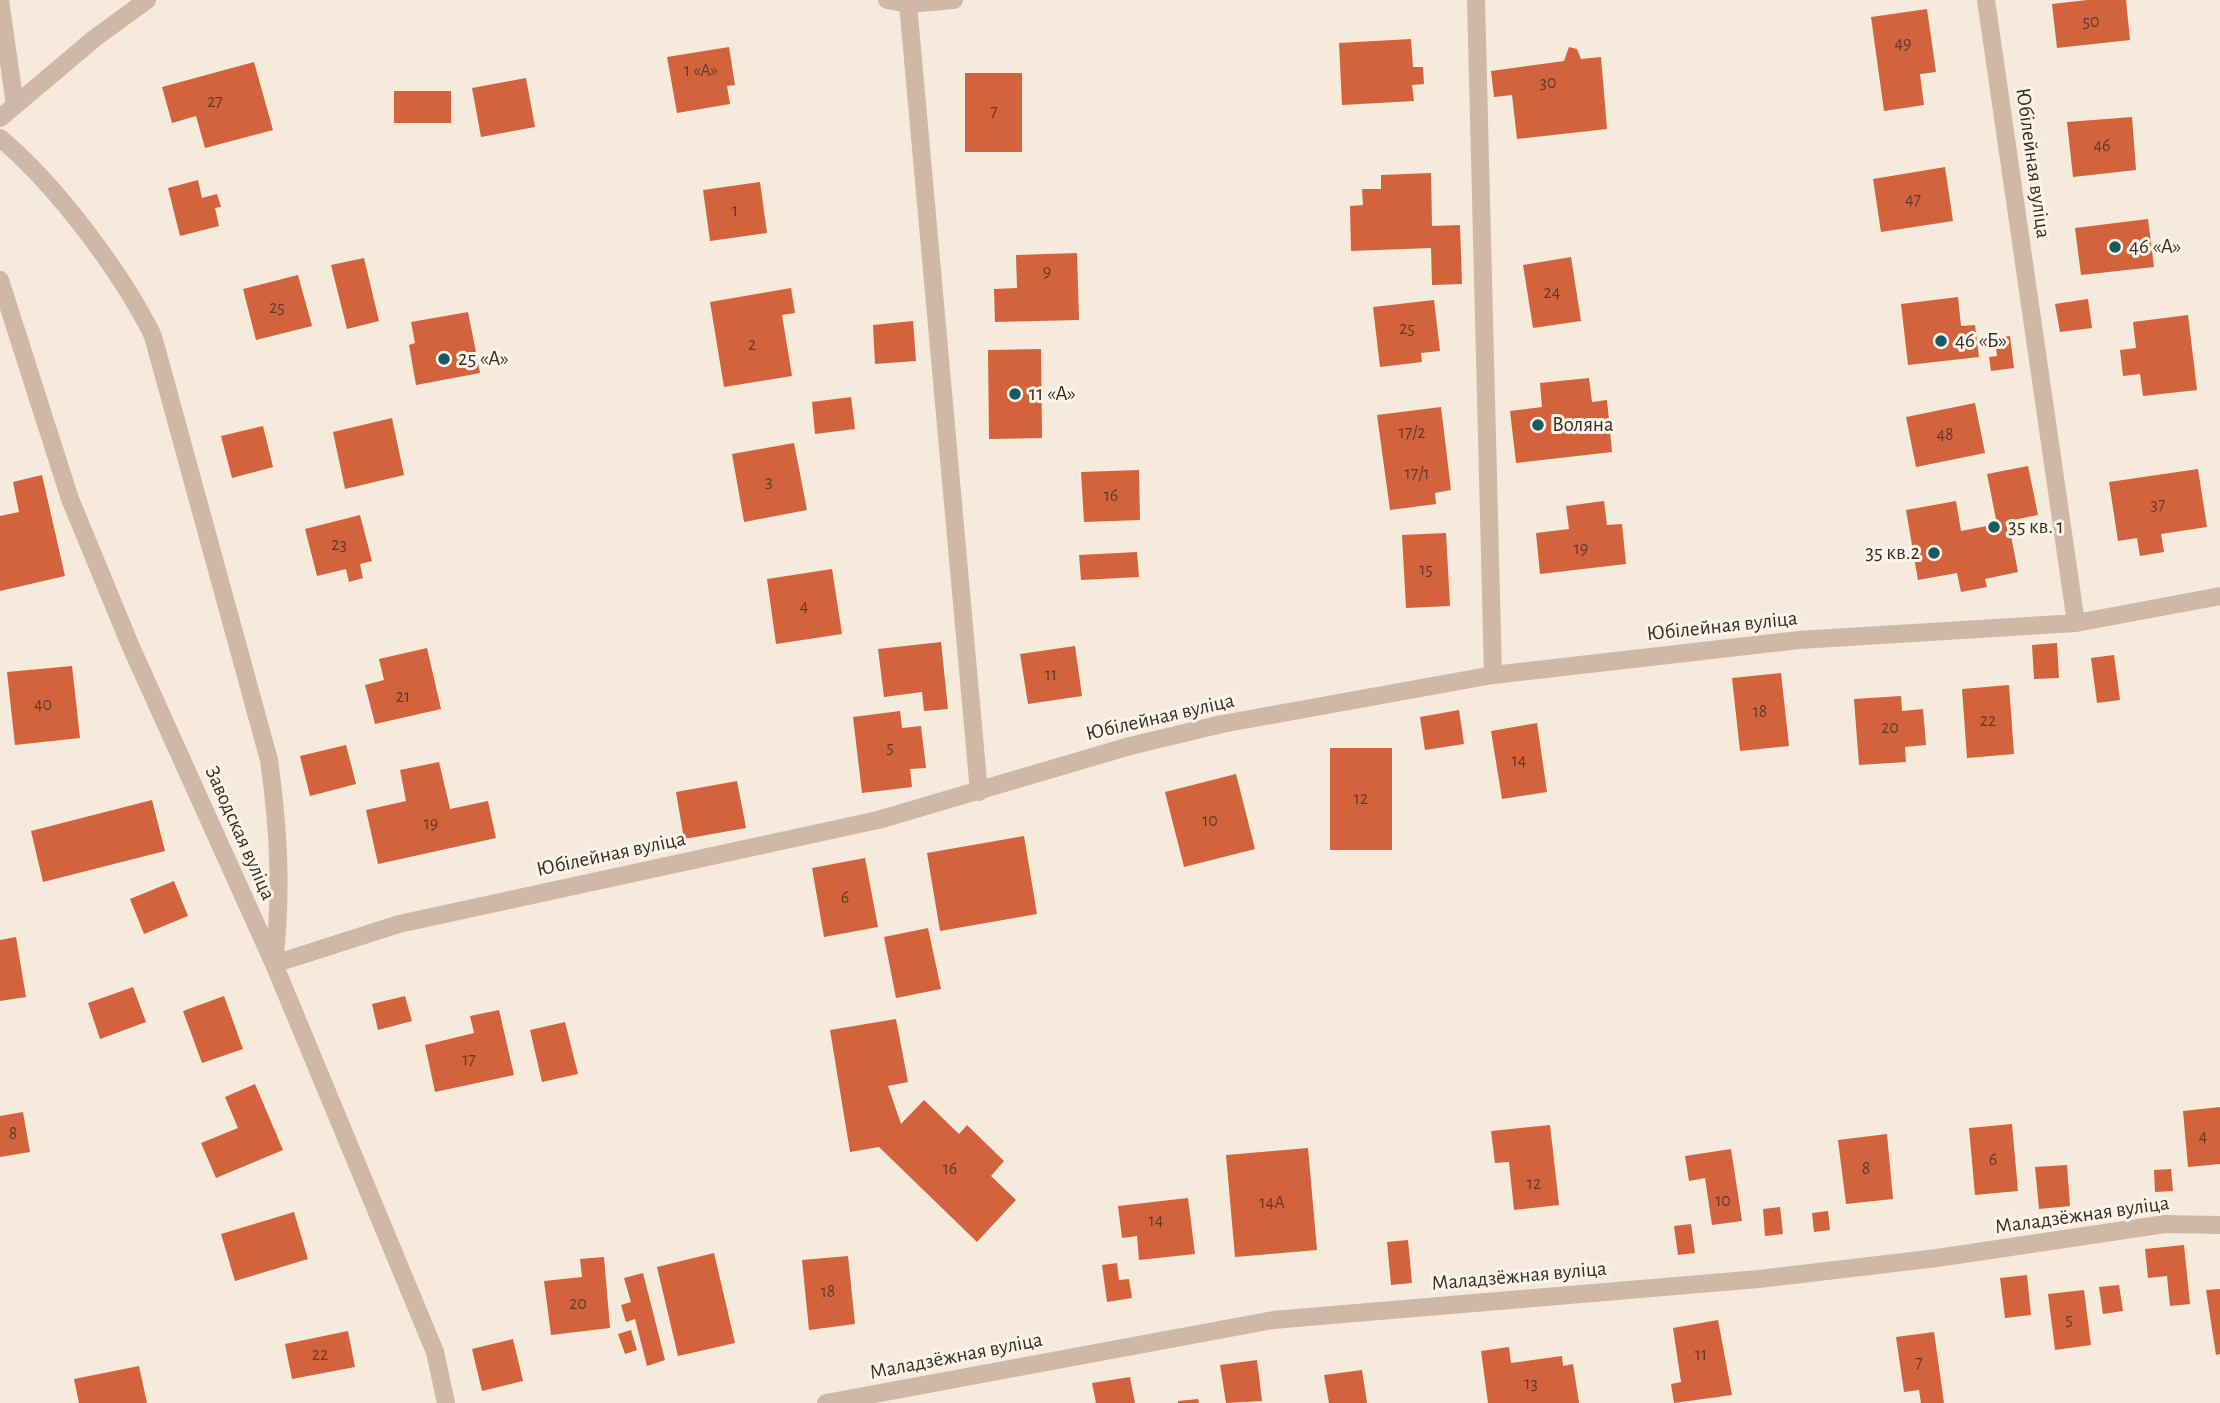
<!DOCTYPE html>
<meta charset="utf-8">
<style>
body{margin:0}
canvas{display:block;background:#f5eadc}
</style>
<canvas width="2220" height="1403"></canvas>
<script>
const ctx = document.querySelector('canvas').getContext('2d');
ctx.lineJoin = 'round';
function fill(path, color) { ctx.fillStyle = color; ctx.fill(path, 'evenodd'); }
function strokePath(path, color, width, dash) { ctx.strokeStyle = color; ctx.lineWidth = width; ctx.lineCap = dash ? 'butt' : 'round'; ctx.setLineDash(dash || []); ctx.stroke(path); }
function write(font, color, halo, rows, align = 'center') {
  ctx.font = font + ' "Alegreya Sans",sans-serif'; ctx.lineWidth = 6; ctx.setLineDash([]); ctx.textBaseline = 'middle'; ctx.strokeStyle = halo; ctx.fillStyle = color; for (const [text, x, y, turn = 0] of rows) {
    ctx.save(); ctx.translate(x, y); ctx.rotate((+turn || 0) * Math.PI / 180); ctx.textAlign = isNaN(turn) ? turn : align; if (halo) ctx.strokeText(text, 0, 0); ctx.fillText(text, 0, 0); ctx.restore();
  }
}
const building = new Path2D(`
 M 2087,0 L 2126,0 L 2130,40 L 2057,48 L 2052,4 Z
 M 1927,9 L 1936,72 L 1920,74 L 1924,105 L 1884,111 L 1871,17 Z
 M 1411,39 L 1413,67 L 1423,67 L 1424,84 L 1412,85 L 1414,101 L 1342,105 L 1339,43 Z
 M 729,47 L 735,85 L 727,86 L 730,104 L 677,113 L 667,57 Z
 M 1569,47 L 1577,49 L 1581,59 L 1601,57 L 1607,129 L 1517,139 L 1512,95 L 1494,97 L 1491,71 L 1564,61 Z
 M 254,62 L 273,130 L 205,148 L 196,116 L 172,123 L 162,87 Z
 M 965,73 L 1022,73 L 1022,152 L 965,152 Z
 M 526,78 L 535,127 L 481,137 L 472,88 Z
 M 394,91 L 451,91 L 451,123 L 394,123 Z
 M 2132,117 L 2136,170 L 2073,177 L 2067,122 Z
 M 1945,167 L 1953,221 L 1881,232 L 1873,179 Z
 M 1431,173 L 1432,226 L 1460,225 L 1462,284 L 1432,285 L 1431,248 L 1351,251 L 1350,206 L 1363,205 L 1362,189 L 1381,189 L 1381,175 Z
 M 198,180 L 202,198 L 217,194 L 221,207 L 215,208 L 219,226 L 180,236 L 168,188 Z
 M 760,182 L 767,233 L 710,241 L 703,190 Z
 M 2148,219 L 2154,267 L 2081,275 L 2075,228 Z
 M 1077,253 L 1079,320 L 995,322 L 994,289 L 1017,288 L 1016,255 Z
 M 1571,257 L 1581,321 L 1533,328 L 1523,265 Z
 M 364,258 L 379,321 L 347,329 L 331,265 Z
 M 298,275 L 312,326 L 256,340 L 243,289 Z
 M 791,288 L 795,313 L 782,315 L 792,376 L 724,387 L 710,302 Z
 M 1958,297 L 1961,326 L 1975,325 L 1979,357 L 1908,365 L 1901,304 Z
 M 2088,299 L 2092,328 L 2060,332 L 2055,304 Z
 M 1434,300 L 1440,351 L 1421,353 L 1422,362 L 1380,367 L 1373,307 Z
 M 468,312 L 480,373 L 416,385 L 409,345 L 415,343 L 411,322 Z
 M 2188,315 L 2197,390 L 2143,396 L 2140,374 L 2123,376 L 2120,350 L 2136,348 L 2133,322 Z
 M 913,321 L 916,361 L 875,364 L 873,325 Z
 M 2010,336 L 2014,368 L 1991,371 L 1989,357 L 1997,356 L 1995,338 Z
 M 1041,349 L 1042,438 L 989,439 L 988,350 Z
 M 1589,378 L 1592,402 L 1607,400 L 1612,452 L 1516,463 L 1510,411 L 1542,407 L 1540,383 Z
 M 851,397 L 855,429 L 815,434 L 812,402 Z
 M 1975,403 L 1985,453 L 1916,467 L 1906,417 Z
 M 1441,407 L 1451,490 L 1435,493 L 1436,504 L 1390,510 L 1377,415 Z
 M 392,418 L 404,475 L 345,489 L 333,432 Z
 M 263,426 L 273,467 L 232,478 L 221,436 Z
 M 794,443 L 807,510 L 744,522 L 732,454 Z
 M 2028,466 L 2038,515 L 2008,521 L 2018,572 L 1985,579 L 1987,587 L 1961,592 L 1957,573 L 1918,580 L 1906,510 L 1956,501 L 1961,531 L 1997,524 L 1987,474 Z
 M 2198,469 L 2207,527 L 2161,534 L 2164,552 L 2140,556 L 2137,538 L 2118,541 L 2109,482 Z
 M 1139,470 L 1140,520 L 1084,522 L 1081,472 Z
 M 42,475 L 65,576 L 0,591 L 0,516 L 19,512 L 13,482 Z
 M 1604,501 L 1607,525 L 1622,524 L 1626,564 L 1540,574 L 1536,533 L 1569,529 L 1566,506 Z
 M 360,515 L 372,561 L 360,564 L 363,578 L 349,582 L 346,569 L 317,576 L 305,529 Z
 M 1446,533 L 1450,606 L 1406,608 L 1402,535 Z
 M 1137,552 L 1139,577 L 1081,580 L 1079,555 Z
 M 832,569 L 842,634 L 776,644 L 767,579 Z
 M 941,642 L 948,709 L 924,711 L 922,692 L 884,697 L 878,649 Z
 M 2057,643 L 2059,678 L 2034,679 L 2032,645 Z
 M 1075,646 L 1082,696 L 1028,704 L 1020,654 Z
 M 427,648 L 441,709 L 375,724 L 365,685 L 384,680 L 379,659 Z
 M 2114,655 L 2120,700 L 2097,703 L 2091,658 Z
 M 72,666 L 80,738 L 15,745 L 7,672 Z
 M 1781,673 L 1789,746 L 1740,751 L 1732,678 Z
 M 2009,685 L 2014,754 L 1967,758 L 1962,689 Z
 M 1901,696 L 1902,711 L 1923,709 L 1926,745 L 1905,747 L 1906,762 L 1859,765 L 1854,699 Z
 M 1459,710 L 1464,744 L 1425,750 L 1420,717 Z
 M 900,711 L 902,728 L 921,726 L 926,768 L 910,769 L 912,787 L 862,793 L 853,717 Z
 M 1537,723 L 1547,792 L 1502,799 L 1491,731 Z
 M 346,745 L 356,784 L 310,796 L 300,756 Z
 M 1330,748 L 1392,748 L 1392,850 L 1330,850 Z
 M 439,762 L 450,809 L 488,801 L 496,838 L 378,864 L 366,810 L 406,801 L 400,770 Z
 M 1236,774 L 1255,849 L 1184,867 L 1165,792 Z
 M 737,781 L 746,828 L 684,839 L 676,792 Z
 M 152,800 L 165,851 L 43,882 L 31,831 Z
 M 1024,836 L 1037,914 L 940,931 L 927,853 Z
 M 865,858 L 878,927 L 824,937 L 812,868 Z
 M 174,881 L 188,916 L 144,934 L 130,899 Z
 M 928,928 L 941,989 L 896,998 L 884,937 Z
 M 16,937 L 26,997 L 0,1001 L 0,940 Z
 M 133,987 L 146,1022 L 100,1039 L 88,1003 Z
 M 224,996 L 243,1049 L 202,1063 L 183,1011 Z
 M 405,996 L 412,1021 L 378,1030 L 372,1004 Z
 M 499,1010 L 514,1075 L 435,1092 L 425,1045 L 474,1033 L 470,1016 Z
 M 896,1019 L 908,1082 L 888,1086 L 901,1124 L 924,1100 L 959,1134 L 967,1125 L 1004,1161 L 991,1176 L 1016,1200 L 977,1242 L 879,1147 L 850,1152 L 830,1030 Z
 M 565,1022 L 578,1074 L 542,1082 L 530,1030 Z
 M 255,1084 L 283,1150 L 216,1178 L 201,1143 L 238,1128 L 225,1097 Z
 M 2220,1107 L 2220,1164 L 2188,1167 L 2183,1111 Z
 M 23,1112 L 30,1152 L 0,1157 L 0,1116 Z
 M 2012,1124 L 2018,1191 L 1975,1195 L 1969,1128 Z
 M 1550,1125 L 1559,1205 L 1514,1210 L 1509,1162 L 1495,1163 L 1491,1131 Z
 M 1887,1134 L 1893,1199 L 1846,1204 L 1838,1140 Z
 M 1308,1148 L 1317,1250 L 1235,1257 L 1226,1155 Z
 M 1731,1149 L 1742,1221 L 1712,1225 L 1705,1178 L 1689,1181 L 1685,1156 Z
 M 2067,1165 L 2070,1206 L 2039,1209 L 2035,1167 Z
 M 2171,1169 L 2173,1191 L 2155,1192 L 2154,1170 Z
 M 1188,1198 L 1195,1254 L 1139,1260 L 1137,1236 L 1122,1238 L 1118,1206 Z
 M 1780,1207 L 1783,1234 L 1765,1236 L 1763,1209 Z
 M 1828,1211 L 1830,1230 L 1814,1232 L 1812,1213 Z
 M 294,1212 L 308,1259 L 235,1281 L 221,1234 Z
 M 1691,1224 L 1695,1253 L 1678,1255 L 1674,1226 Z
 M 1408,1240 L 1412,1283 L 1391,1285 L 1387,1242 Z
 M 2184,1245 L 2190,1304 L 2170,1306 L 2167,1276 L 2148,1278 L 2145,1249 Z
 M 714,1253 L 735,1343 L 678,1356 L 657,1267 Z
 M 848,1256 L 855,1324 L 809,1330 L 802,1260 Z
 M 604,1257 L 610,1328 L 551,1335 L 544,1281 L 582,1277 L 580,1259 Z
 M 1117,1263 L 1119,1280 L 1129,1279 L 1132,1298 L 1107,1302 L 1102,1265 Z
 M 643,1273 L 665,1360 L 647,1366 L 635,1319 L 626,1322 L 621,1305 L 631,1302 L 624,1278 Z
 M 2027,1275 L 2031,1315 L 2005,1318 L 2000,1278 Z
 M 2119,1285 L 2123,1311 L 2103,1314 L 2099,1287 Z
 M 2220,1289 L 2220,1354 L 2216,1355 L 2206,1290 Z
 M 2084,1290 L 2091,1345 L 2055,1350 L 2048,1294 Z
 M 1718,1320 L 1732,1395 L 1674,1403 L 1671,1384 L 1681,1382 L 1673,1328 Z
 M 631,1330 L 637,1350 L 625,1354 L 618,1334 Z
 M 348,1331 L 355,1367 L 292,1379 L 285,1344 Z
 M 1934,1332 L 1944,1403 L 1921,1403 L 1919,1390 L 1904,1392 L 1896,1337 Z
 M 513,1339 L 523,1381 L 482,1391 L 472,1349 Z
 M 1509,1347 L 1511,1363 L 1562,1356 L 1563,1366 L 1573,1364 L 1579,1403 L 1488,1403 L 1481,1351 Z
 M 1257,1360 L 1262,1401 L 1226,1403 L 1220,1365 Z
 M 139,1366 L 147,1403 L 79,1403 L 74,1379 Z
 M 1362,1370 L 1367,1403 L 1329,1403 L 1324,1375 Z
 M 1130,1377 L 1135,1403 L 1096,1403 L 1092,1383 Z
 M 1198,1399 L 1199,1403 L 1178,1403 L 1178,1401 Z`);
const minor = new Path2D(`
 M 0,0 L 15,105
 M 887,0 L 908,4 L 954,0
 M 1476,0 L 1493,675
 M 1986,0 L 2076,623
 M 908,4 L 979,792
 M 0,118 L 95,38 L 147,0
 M 0,138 C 55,184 121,271 153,336 L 269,760 C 279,831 282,893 274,964 L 399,924 L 878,820 L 1130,746 L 1222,724 L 1493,675 L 1799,640 L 2076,623 L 2220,596
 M 0,280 L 70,499 L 131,647 L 274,964 L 435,1352 L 446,1403
 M 826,1403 L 1273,1320 L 1759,1279 L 1937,1258 L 2165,1224 L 2220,1225`);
const markers = [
 [2115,247,7,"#185b61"],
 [1941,341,7,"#185b61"],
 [444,359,7,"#185b61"],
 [1015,394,7,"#185b61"],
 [1538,425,7,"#185b61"],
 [1994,527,7,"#185b61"],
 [1934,553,7,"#185b61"]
];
const numberNames = [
 ["50",2091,22],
 ["49",1903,44],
 ["1 «А»",701,71],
 ["30",1548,83],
 ["27",215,102],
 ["7",994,112],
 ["46",2102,146],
 ["47",1913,200],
 ["1",735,211],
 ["9",1047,272],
 ["24",1552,293],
 ["25",277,308],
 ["25",1407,329],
 ["2",752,345],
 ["17/2",1412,433],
 ["48",1945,435],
 ["17/1",1417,474],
 ["3",769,482],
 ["16",1111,496],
 ["37",2158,505],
 ["23",339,545],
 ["19",1581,549],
 ["15",1426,570],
 ["4",804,607],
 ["11",1051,675],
 ["21",403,697],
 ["40",43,705],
 ["18",1760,712],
 ["22",1988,721],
 ["20",1890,728],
 ["5",890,748],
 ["14",1519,761],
 ["12",1361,799],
 ["10",1210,821],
 ["19",431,824],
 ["6",845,898],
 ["17",469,1060],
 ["8",13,1134],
 ["4",2203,1137],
 ["6",1993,1160],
 ["16",950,1169],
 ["8",1866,1169],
 ["12",1534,1184],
 ["10",1723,1201],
 ["14А",1272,1203],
 ["14",1156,1221],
 ["18",828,1292],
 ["20",578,1304],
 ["5",2069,1320],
 ["22",320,1355],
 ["11",1701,1355],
 ["7",1919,1363],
 ["13",1531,1384]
];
const streetNames = [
 ["Юбілейная вуліца",2033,163,82],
 ["Юбілейная вуліца",1722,626,-6],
 ["Юбілейная вуліца",1160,717,-13],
 ["Заводская вуліца",240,833,66],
 ["Юбілейная вуліца",611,854,-12],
 ["Маладзёжная вуліца",2082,1215,-8],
 ["Маладзёжная вуліца",1519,1276,-5],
 ["Маладзёжная вуліца",956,1356,-11]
];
const poiNames = [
 ["46 «А»",2129,247],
 ["46 «Б»",1955,341],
 ["25 «А»",458,359],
 ["11 «А»",1029,394],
 ["Воляна",1552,425],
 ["35 кв. 1",2008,527],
 ["35 кв.2",1920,553,"right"]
];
fill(building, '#d3633c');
strokePath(minor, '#cfb9a6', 18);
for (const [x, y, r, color] of markers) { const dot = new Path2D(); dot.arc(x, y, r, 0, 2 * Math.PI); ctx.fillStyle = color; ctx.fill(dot); strokePath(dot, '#fcf4e9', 2.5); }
write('18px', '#603b2d', null, numberNames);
write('21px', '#3a2e28', '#fcf4e9', streetNames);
write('21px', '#3a2e28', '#fcf4e9', poiNames, 'left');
</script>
